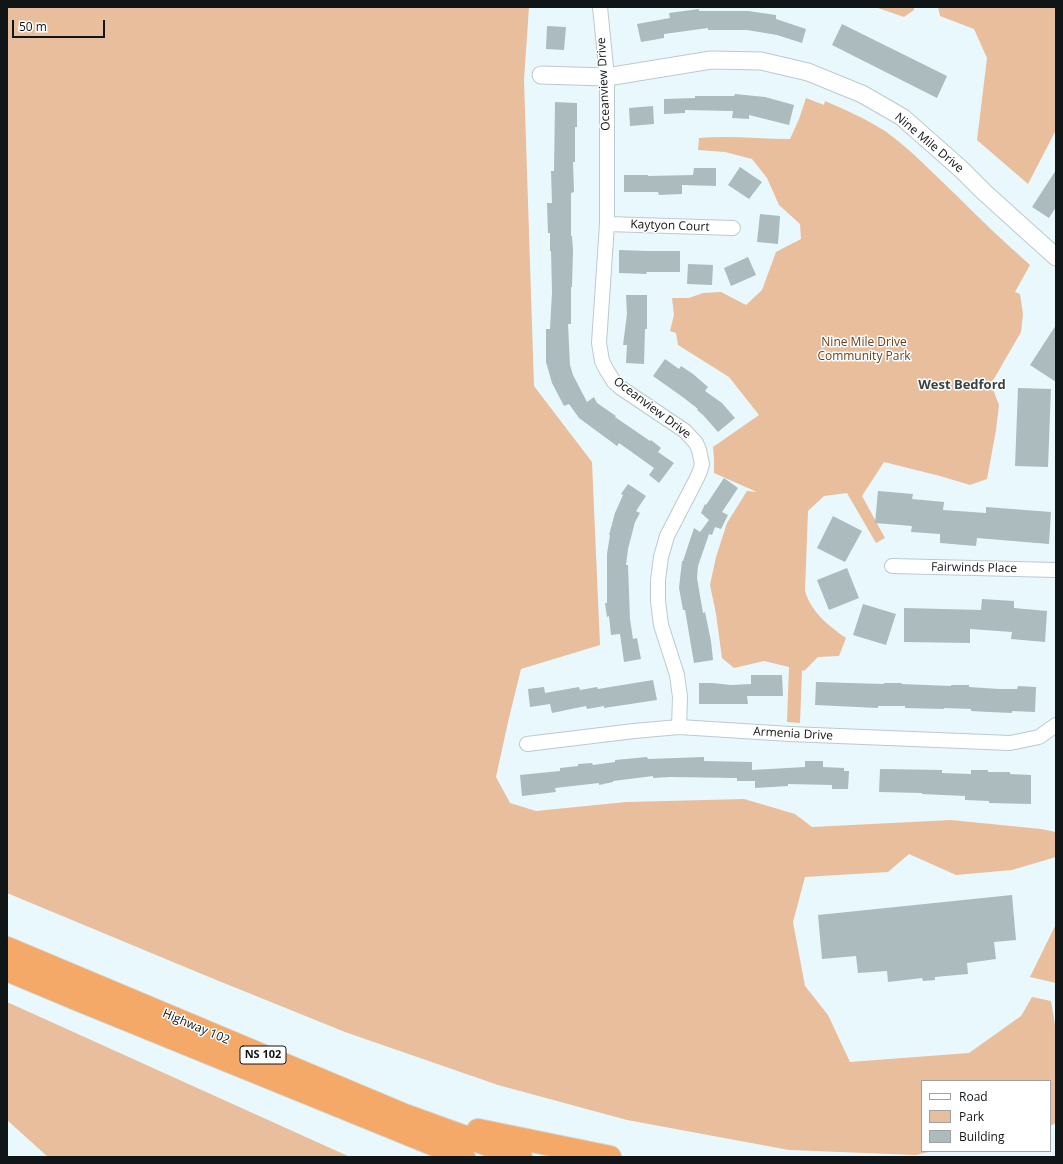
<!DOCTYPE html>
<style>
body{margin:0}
#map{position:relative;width:1063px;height:1164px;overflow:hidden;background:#e9f8fc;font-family:"Open Sans",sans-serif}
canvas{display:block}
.frame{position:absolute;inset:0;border:8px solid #101517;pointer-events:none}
.legend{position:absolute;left:921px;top:1080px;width:130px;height:72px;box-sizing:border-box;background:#fff;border:1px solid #9fa1a2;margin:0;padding:5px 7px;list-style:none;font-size:12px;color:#101517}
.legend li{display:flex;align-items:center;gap:8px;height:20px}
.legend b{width:20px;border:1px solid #9fa1a2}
.scale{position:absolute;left:12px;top:20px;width:93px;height:18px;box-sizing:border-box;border:2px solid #101517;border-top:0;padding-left:5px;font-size:12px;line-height:14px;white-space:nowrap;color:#101517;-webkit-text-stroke:3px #fff;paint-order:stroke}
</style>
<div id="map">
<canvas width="1063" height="1164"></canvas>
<div class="frame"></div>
<ul class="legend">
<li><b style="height:5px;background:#fff"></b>Road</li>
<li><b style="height:11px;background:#e9be9c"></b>Park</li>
<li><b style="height:11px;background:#acbbbe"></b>Building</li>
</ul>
<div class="scale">50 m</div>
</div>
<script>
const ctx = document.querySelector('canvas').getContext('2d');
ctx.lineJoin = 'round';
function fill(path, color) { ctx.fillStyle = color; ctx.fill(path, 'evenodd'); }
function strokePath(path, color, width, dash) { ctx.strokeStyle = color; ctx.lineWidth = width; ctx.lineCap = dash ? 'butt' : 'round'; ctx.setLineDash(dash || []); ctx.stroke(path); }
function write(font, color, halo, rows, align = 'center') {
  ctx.font = font + ' "Open Sans",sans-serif'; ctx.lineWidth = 3; ctx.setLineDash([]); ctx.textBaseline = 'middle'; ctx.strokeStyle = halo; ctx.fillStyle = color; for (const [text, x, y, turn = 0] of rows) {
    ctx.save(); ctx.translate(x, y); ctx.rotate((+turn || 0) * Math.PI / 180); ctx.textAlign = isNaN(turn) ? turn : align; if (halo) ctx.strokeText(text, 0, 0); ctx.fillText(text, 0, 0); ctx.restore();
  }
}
const green = new Path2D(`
 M 7,7 L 529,7 L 524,80 L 534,386 L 592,462 L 600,645 L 521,669 L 508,722 L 496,777 L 510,803 L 536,811 L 626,802 L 744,799 L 795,814 L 812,827 L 951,820 L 1041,829 L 1056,832 L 1056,857 L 1012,870 L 956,875 L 909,854 L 888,872 L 805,877 L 793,922 L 805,986 L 828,1015 L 850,1062 L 969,1053 L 1021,1016 L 1032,997 L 1051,1001 L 1056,1030 L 1056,1123 L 1050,1126 L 1050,1081 L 922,1081 L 922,1151 L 933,1151 L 916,1155 L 789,1150 L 627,1120 L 498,1085 L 345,1032 L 209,977 L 7,893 Z
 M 875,7 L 914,7 L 914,10 L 904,17 Z
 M 938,7 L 1056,7 L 1056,130 L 1028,184 L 977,140 L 987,58 L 974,29 L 940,16 Z
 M 806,98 L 824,105 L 825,101 C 846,110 866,119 885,131 C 910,149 932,172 955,194 C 979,218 1004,242 1030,265 L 1015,292 L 1020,294 L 1023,314 L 1021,332 L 991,384 L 999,405 L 996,430 L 987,479 L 970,485 L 940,476 L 884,462 L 862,496 L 885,538 L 876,543 L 847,493 L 824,496 L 808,511 L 805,591 C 811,612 829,626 846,638 L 839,656 L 818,657 L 804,671 L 802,670 L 800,723 L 787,722 L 789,667 L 764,661 L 734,668 L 722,658 L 716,614 L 710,585 L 716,557 L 727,523 L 747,491 L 757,492 L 714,473 L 714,459 L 713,447 L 759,415 L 729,377 L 678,345 L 676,333 L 670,331 L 674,315 L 672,298 L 689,298 L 703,293 L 721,292 L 746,305 L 762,290 L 776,252 L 801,239 L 800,224 L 779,205 L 767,178 L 752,159 L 725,152 L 698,150 L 699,138 C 729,135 759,139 790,139 L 799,119 Z
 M 1056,924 L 1056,983 L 1030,977 Z
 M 7,1002 L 350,1157 L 48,1157 L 7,1120 Z`);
const building = new Path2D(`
 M 699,9 L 699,11 L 748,11 L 776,15 L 776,19 L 806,29 L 802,43 L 777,35 L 747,30 L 708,30 L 708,28 L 664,34 L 664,38 L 641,42 L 637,24 L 670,18 L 669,13 Z
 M 842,24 L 947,76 L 937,98 L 832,45 Z
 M 547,26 L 566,27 L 564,50 L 546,49 Z
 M 735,94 L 765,97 L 794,105 L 789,125 L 749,115 L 749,119 L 732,118 L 733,111 L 685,110 L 685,113 L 664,114 L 664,99 L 695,98 L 695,96 L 734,96 Z
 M 555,102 L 577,103 L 577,127 L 575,127 L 575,162 L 573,162 L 574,192 L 571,193 L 571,236 L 572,236 L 573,251 L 572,287 L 571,287 L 571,324 L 568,324 L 570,365 L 573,375 L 587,402 L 594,397 L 597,403 L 616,416 L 615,417 L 650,441 L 651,440 L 661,448 L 658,452 L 674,463 L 659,483 L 649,475 L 654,468 L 619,443 L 617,446 L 579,418 L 569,404 L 564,406 L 552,383 L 546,362 L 546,329 L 550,329 L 552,292 L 551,251 L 550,251 L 550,233 L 548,233 L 547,203 L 552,203 L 551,171 L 554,171 Z
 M 653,106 L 654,124 L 630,126 L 629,108 Z
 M 740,167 L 762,182 L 749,199 L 728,185 Z
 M 694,168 L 716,168 L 716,186 L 682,185 L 682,194 L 659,195 L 658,192 L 624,192 L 624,175 L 648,175 L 648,176 L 693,175 Z
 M 1056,170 L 1056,207 L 1049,218 L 1032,207 Z
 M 760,214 L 780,216 L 778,244 L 757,242 Z
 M 619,250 L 647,251 L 680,251 L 680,272 L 647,272 L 646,274 L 619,273 Z
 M 748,257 L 756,275 L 731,286 L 724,268 Z
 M 688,264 L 713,265 L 712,285 L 687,284 Z
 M 626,295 L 647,295 L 647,329 L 645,329 L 644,364 L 626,363 L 627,345 L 623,345 L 627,314 Z
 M 1056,325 L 1056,382 L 1030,365 Z
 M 665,359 L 679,369 L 681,366 L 693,374 L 708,387 L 705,391 L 722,403 L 735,418 L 718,432 L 703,415 L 697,410 L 698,409 L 684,398 L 653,376 Z
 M 1018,388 L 1051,389 L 1048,467 L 1015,466 Z
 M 724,478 L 738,488 L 722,512 L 728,515 L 721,529 L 715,527 L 712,535 L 709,534 L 698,566 L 697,578 L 703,613 L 705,612 L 711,641 L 713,660 L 694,663 L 685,610 L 683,610 L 679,588 L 682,561 L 683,561 L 694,528 L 700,532 L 709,520 L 701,513 L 705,504 L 706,505 Z
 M 628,484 L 646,496 L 636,511 L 640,513 L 635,522 L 628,549 L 626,565 L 628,565 L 630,619 L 633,639 L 637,638 L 641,659 L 624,662 L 620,634 L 611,635 L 609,616 L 607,617 L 605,603 L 607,603 L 607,554 L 610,535 L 609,535 L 615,513 L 623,495 L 621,494 Z
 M 878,491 L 913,494 L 912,499 L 944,502 L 943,510 L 986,513 L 986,507 L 1051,512 L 1049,544 L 977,538 L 976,546 L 940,543 L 940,534 L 911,532 L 912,526 L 875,523 Z
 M 833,516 L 862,531 L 845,562 L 817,548 Z
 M 847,568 L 859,598 L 829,610 L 817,580 Z
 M 982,599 L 1014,601 L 1014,608 L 1047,611 L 1045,642 L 1011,639 L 1012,632 L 970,629 L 970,643 L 904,642 L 904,608 L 981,610 Z
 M 863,604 L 896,614 L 886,645 L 853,635 Z
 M 751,675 L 782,675 L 783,696 L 747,696 L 748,704 L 699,704 L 699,683 L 712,683 L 731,685 L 751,684 Z
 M 653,680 L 657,700 L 604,708 L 604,706 L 587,709 L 586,706 L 552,713 L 550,704 L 530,707 L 528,689 L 544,687 L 545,693 L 579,687 L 580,690 L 597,687 L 598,689 Z
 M 816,682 L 884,684 L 884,683 L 902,683 L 901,684 L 951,686 L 951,685 L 969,685 L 969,687 L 999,689 L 1017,689 L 1018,686 L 1036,687 L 1035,712 L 1012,711 L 1012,713 L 989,712 L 971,711 L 971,709 L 944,708 L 944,709 L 905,708 L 905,706 L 878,706 L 878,708 L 815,705 Z
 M 647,757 L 648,759 L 704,757 L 704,761 L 752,762 L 752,770 L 805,767 L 805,761 L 823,761 L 823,767 L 844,768 L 844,771 L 849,771 L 848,789 L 832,789 L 832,785 L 788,784 L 788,786 L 755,788 L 755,781 L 737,781 L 737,778 L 671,777 L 653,778 L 653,776 L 613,781 L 613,782 L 599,785 L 599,783 L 555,788 L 556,792 L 522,796 L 520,775 L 560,771 L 560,768 L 578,766 L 578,764 L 592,763 L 593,765 L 615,762 L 615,760 Z
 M 880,769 L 942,770 L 942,773 L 971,774 L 971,770 L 988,770 L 988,772 L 1010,772 L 1010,774 L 1031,775 L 1031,804 L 989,803 L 989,801 L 965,800 L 965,796 L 922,794 L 922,793 L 879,792 Z
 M 1012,895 L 1016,940 L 994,942 L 996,959 L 967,963 L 968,974 L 935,977 L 935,980 L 923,981 L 922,978 L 888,982 L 887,971 L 858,973 L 856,956 L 822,959 L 818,915 Z`);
const minor = new Path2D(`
 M 600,7 L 607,77 L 607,224 L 599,343 L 602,361 L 606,369 L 614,382 L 621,388 L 685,431 L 696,443 L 699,450 L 702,464 L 700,471 L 697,478 L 667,536 L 661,557 L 658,580 L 658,601 L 661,625 L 677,675 L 680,697 L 679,727
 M 607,224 L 733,228
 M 892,566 L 1056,570
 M 527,744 L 634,731 L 679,727 L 790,734 L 1010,743 L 1039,737 L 1056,725`);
const tertiary = new Path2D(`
 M 541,75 L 607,77 L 711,60 L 761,61 L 808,72 L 862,94 L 902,117 L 961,169 L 984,192 L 1056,257`);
const motorway = new Path2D(`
 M 7,948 L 402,1114 L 521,1157
 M 7,970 L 76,999 L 464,1157
 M 478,1130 L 610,1157`);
const shields = [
 [263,1055,46]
];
const shieldNames = [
 ["NS 102",263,1055]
];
const streetNames = [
 ["Oceanview Drive",604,84,-93],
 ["Nine Mile Drive",929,143,40],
 ["Kaytyon Court",670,226,2],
 ["Oceanview Drive",652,408,37],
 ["Fairwinds Place",974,568,1],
 ["Armenia Drive",793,734,3],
 ["Highway 102",196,1027,23]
];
const parkNames = [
 ["Nine Mile Drive",864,343],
 ["Community Park",864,357]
];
const neighbourhoodNames = [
 ["West Bedford",962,385]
];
fill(green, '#e9be9c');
fill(building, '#acbbbe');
strokePath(minor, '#bbcace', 16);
strokePath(tertiary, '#bbcace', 19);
strokePath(motorway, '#d4d5d5', 24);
strokePath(minor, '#fff', 14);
strokePath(tertiary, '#fff', 17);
strokePath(motorway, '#f4a968', 22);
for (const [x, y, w] of shields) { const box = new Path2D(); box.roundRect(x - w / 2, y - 9, w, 18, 3); ctx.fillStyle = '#fff'; ctx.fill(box); strokePath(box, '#101517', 1); }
write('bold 11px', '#101517', null, shieldNames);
write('12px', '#101517', '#fff', streetNames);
write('12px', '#693f18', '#fff', parkNames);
write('bold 13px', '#374346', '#fff', neighbourhoodNames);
</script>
